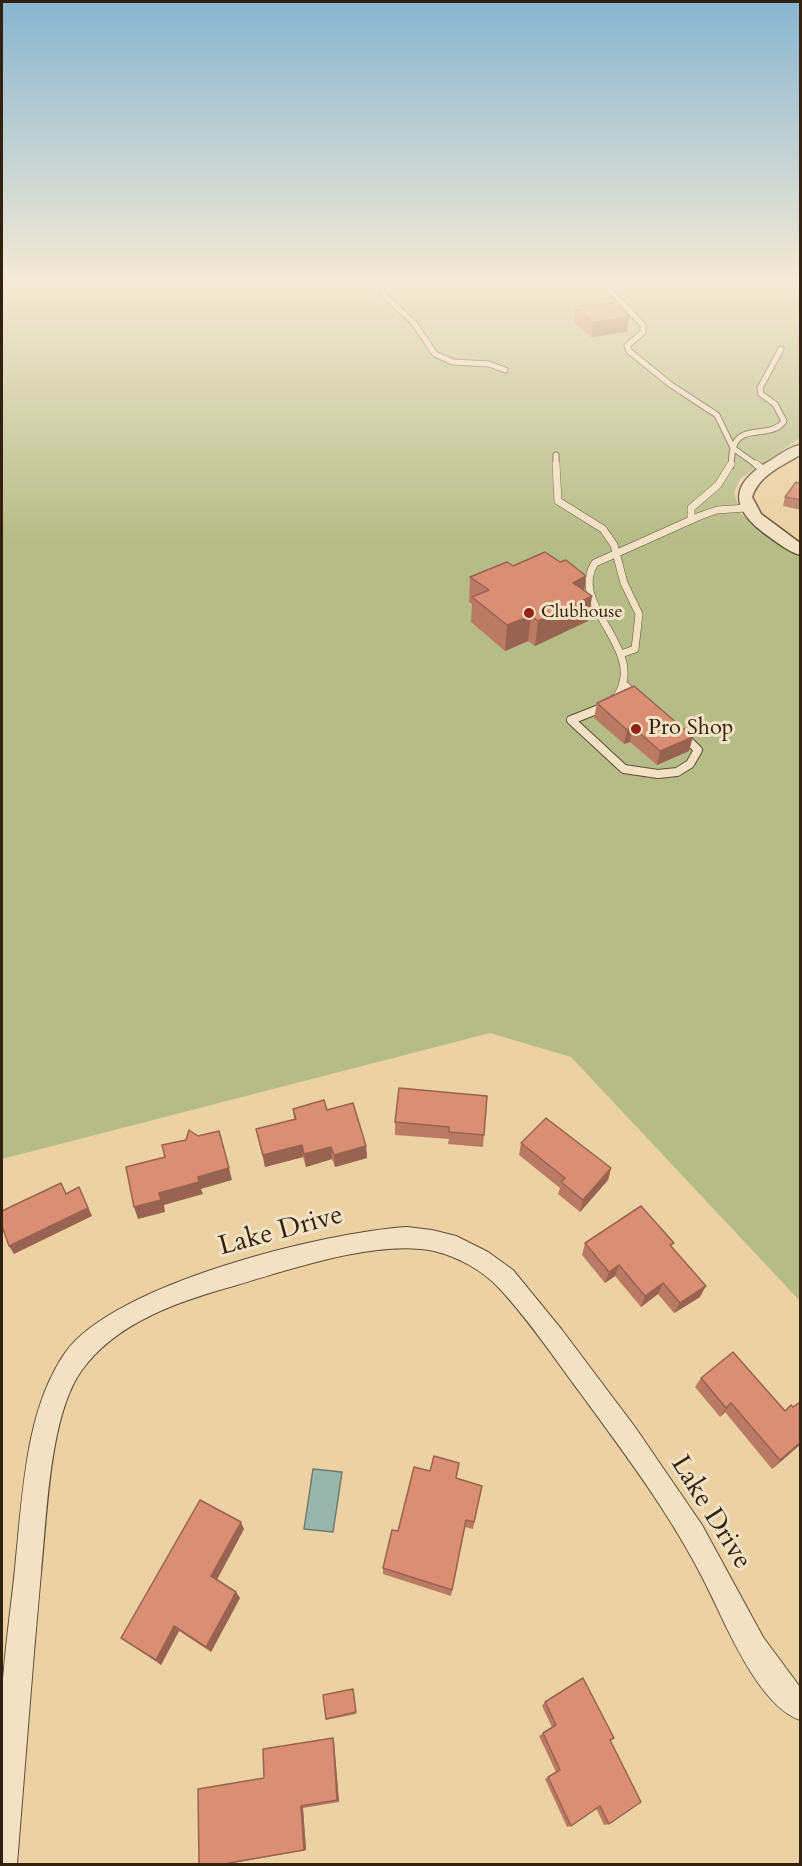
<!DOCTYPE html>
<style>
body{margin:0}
#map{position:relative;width:802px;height:1866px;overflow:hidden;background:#ebd1a3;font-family:Cardo,serif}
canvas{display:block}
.frame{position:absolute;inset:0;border:3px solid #322011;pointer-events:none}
</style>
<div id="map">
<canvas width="802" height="1866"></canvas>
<div class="frame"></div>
</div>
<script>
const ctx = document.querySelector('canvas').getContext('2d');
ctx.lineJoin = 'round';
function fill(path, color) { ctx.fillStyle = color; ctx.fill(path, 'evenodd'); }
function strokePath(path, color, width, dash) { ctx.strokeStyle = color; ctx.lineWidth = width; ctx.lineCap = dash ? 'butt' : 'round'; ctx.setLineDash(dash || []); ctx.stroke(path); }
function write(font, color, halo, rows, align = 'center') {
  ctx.font = font + ' Cardo,serif'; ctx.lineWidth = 6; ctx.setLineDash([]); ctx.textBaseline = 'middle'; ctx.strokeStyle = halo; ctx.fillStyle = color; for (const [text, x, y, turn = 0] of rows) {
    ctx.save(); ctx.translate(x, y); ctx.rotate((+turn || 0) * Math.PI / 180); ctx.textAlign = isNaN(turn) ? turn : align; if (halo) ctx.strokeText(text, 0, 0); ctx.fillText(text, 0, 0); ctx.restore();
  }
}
const green = new Path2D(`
 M 2,282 L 800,282 L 800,438 L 740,479 L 734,493 L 741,514 L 800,558 L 800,1301 L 571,1057 L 490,1033 L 2,1159 Z`);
const water = new Path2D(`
 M 313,1469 L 342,1472 L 333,1532 L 304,1529 Z`);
const serviceFar2 = new Path2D(`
 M 382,282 L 383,294 L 414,323 L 435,354 L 453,362 L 489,364 L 505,370
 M 602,282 L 643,325 L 643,332 L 627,346 L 629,351 L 671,385 L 717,415 L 733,448 L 758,466
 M 556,455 L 556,466
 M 731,466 C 732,460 731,452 734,446 C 741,424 772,439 784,421 L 775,404 L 761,394 L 760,388 L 781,349`);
const serviceFar1 = new Path2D(`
 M 556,464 L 558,501 L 603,529 L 614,545 L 624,583 L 639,614 L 635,649 L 621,654
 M 756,464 L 765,471
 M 691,520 L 691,508 L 718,485 L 731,464
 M 624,684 L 637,696
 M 614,700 C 653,652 566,606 595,563 L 700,516 L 717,510 L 746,508`);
const service = new Path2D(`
 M 615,699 L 604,707 L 571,720 L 624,769 L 658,774 L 677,772 L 690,764 L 698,750 L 684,736`);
const minor = new Path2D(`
 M 407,1227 L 432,1230 L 456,1236 L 488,1252 L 513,1270 L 562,1330 L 635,1427 L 702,1525 L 763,1637 L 800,1687 L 800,1720 C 760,1706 729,1632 711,1595 C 677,1523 628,1458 581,1394 C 555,1359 529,1320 499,1288 C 482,1270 458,1257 434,1251 C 379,1239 291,1269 237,1285 C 183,1300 117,1321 82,1370 C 49,1415 47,1517 41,1573 C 32,1670 25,1767 17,1864 L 2,1864 C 2,1809 0,1752 2,1697 C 4,1651 12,1604 16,1558 C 23,1491 26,1409 65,1353 C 113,1284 325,1232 407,1227 Z`);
const tertiary = new Path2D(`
 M 800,445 L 800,455 C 782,466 759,475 752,497 L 761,514 L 800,543 L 800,555 C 789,552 778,543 768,536 C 729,508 729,484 771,460 C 780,454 790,447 800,445 Z`);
const wall = new Path2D(`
 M 575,307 L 629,317 L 627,332 L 591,337 L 574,322 Z
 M 801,484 L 801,510 L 783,506 L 785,497 Z
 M 560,562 L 586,576 L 584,591 L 592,596 L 588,621 L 535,646 L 528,641 L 505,651 L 471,622 L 472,604 L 469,602 L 470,577 L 513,566 Z
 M 597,703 L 689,751 L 657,765 L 630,742 L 624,744 L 594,718 Z
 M 399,1088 L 484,1135 L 483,1147 L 448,1144 L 449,1139 L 395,1135 L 395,1122 Z
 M 293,1109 L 327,1110 L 366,1146 L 367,1158 L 335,1167 L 332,1159 L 306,1167 L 303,1157 L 265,1167 L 256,1129 L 294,1119 Z
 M 521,1143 L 611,1168 L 608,1180 L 580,1212 L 558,1194 L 560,1188 L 519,1155 Z
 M 585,1243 L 672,1247 L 700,1297 L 674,1313 L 658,1294 L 641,1307 L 615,1276 L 605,1283 L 582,1255 Z
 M 701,1378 L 785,1411 L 793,1407 L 801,1401 L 801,1444 L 772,1469 L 725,1412 L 720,1417 L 695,1387 Z
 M 430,1471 L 458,1471 L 456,1478 L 482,1486 L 473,1529 L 465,1527 L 451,1596 L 383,1574 L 383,1568 L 398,1531 Z
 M 244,1529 L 217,1580 L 236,1592 L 240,1598 L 211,1652 L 179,1631 L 161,1665 L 121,1638 Z
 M 353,1689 L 356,1714 L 326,1720 L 326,1719 Z
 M 545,1702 L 610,1740 L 609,1824 L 604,1825 L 596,1808 L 571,1826 L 567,1827 L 545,1779 L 556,1772 L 539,1736 L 552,1727 L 542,1706 Z
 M 334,1741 L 339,1802 L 303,1808 L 306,1850 L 233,1863 L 199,1864 L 264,1778 Z`);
const shadedWall = new Path2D(`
 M 629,317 L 627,332 L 591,337 L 593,322 Z
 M 586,576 L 583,600 L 592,596 L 588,621 L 535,646 L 538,621 L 573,583 Z
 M 531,616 L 528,641 L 505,651 L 507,625 Z
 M 633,727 L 630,742 L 624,744 L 627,730 Z
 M 693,737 L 689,751 L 657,765 L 660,751 Z
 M 302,1145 L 303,1157 L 265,1167 L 263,1155 Z
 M 366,1146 L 367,1158 L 335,1167 L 334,1155 Z
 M 331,1147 L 332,1159 L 306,1167 L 304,1154 Z
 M 229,1168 L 232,1180 L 201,1189 L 203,1194 L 164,1205 L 165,1212 L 138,1219 L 134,1207 L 159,1193 L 198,1177 Z
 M 611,1168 L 608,1180 L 580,1212 L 583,1200 Z
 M 79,1187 L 92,1216 L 14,1254 L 9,1246 Z
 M 619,1265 L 615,1276 L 605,1283 L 609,1272 Z
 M 663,1283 L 658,1294 L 641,1307 L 645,1296 Z
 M 706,1286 L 700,1297 L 674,1313 L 680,1303 Z
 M 731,1403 L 725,1412 L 720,1417 L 726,1408 Z
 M 801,1442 L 801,1444 L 772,1469 L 780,1460 Z
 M 241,1522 L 244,1529 L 215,1583 L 211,1576 Z
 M 236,1592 L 240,1598 L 211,1652 L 206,1647 Z
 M 174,1626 L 179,1631 L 161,1665 L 156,1660 Z
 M 333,1738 L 334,1741 L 339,1802 L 337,1800 Z
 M 301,1806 L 303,1808 L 306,1850 L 304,1850 Z`);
const building = new Path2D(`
 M 613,303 L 629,317 L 593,322 L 575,307 Z
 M 796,482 L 801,484 L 801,500 L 785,497 Z
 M 545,552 L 560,562 L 566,560 L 586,576 L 573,583 L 592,596 L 538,621 L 531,616 L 507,625 L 472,597 L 489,590 L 470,577 L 507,562 L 513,566 Z
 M 634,686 L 693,737 L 660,751 L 633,727 L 627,730 L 597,703 Z
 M 399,1088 L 487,1096 L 484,1135 L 449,1132 L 449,1127 L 395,1122 Z
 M 324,1100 L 327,1110 L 353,1103 L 366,1146 L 334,1155 L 331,1147 L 304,1154 L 302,1145 L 263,1155 L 256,1129 L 296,1119 L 293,1109 Z
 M 546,1118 L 611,1168 L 583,1200 L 561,1182 L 565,1178 L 521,1143 Z
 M 189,1130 L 198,1136 L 219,1131 L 229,1168 L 198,1177 L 199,1182 L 159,1193 L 161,1200 L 134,1207 L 126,1167 L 165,1157 L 162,1145 L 186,1140 Z
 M 61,1183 L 66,1194 L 79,1187 L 88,1208 L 9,1246 L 2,1226 L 2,1211 Z
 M 641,1206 L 674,1243 L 670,1245 L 706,1286 L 680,1303 L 663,1283 L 645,1296 L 619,1265 L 609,1272 L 585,1243 Z
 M 733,1352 L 785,1411 L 791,1405 L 793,1407 L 801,1401 L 801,1442 L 780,1460 L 731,1403 L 726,1408 L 701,1378 Z
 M 434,1456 L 459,1463 L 456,1478 L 482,1486 L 474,1522 L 466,1520 L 452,1590 L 383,1568 L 392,1530 L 398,1531 L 414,1467 L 430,1471 Z
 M 200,1500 L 241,1522 L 211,1576 L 236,1592 L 206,1647 L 174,1626 L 156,1660 L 121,1638 Z
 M 583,1678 L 614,1738 L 610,1740 L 641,1802 L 609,1824 L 600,1806 L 571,1826 L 548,1777 L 560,1770 L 543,1733 L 556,1725 L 545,1702 Z
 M 353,1689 L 356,1712 L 326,1719 L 323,1695 Z
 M 333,1738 L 337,1800 L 301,1806 L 304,1850 L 229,1863 L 229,1864 L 199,1864 L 198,1789 L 264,1778 L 263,1749 Z`);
const markers = [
 [529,613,6,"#8f2418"],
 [636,729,6,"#8f2418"]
];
const farPoinames = [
 ["Clubhouse",541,613]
];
const poiNames = [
 ["Pro Shop",648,729]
];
const nearStreetnames = [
 ["Lake Drive",281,1232,-15],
 ["Lake Drive",710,1513,58]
];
fill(green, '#b5bc87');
fill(water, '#99b6ad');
strokePath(water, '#707a6f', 1.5);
strokePath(serviceFar2, '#604c36', 7);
strokePath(serviceFar1, '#604c36', 8);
strokePath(service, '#604c36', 10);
strokePath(minor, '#604c36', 2);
strokePath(tertiary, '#604c36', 3);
strokePath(serviceFar2, '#f2e1c3', 5);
strokePath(serviceFar1, '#f2e1c3', 7);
strokePath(service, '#f2e1c3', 8);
fill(minor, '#f2e1c3');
fill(tertiary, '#f2e1c3');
fill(wall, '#bb7a64');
fill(shadedWall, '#996351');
fill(building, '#da8e74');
strokePath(building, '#996351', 1.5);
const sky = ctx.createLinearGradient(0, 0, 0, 543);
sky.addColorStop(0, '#88b5d0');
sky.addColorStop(0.52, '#f6ead6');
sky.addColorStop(1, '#f6ead600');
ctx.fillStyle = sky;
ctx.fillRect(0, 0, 802, 543);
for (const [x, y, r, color] of markers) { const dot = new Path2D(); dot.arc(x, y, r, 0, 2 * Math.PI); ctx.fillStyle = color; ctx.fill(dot); strokePath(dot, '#f2e1c3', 2); }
write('18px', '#322011', '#f2e1c3', farPoinames, 'left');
write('22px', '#322011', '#f2e1c3', poiNames, 'left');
write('27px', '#322011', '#f2e1c3', nearStreetnames);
</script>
